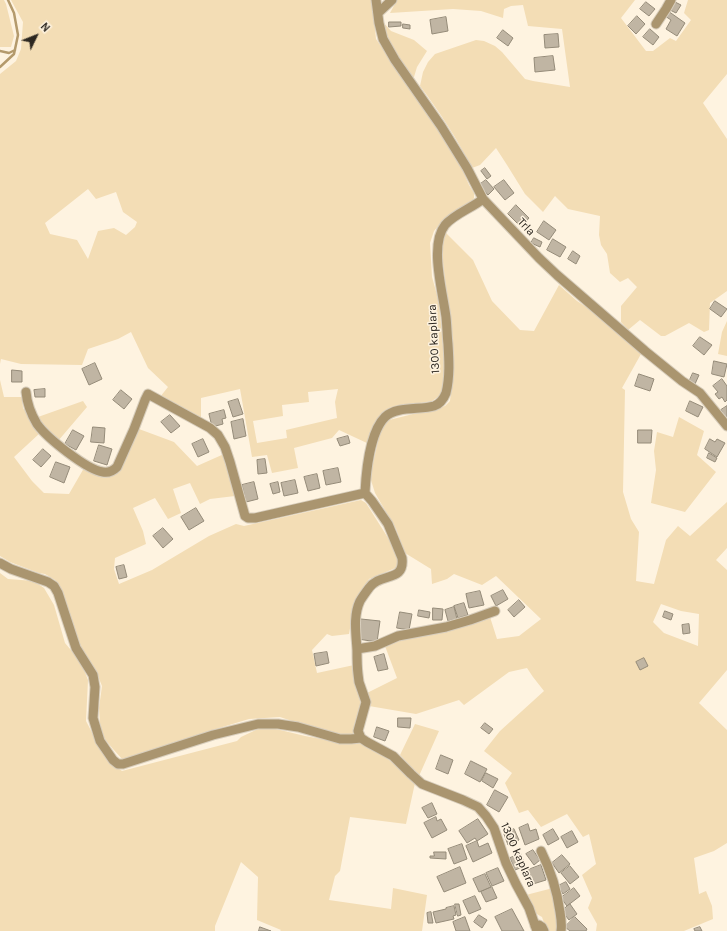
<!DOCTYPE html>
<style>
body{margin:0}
#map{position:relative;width:727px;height:931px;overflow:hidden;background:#fef3e0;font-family:Karla,sans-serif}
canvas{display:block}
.north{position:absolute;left:16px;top:16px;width:40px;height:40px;-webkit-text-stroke:3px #fef3e0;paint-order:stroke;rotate:47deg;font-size:11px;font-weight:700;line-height:16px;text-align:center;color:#2c2720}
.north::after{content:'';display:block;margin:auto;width:14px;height:18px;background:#2c2720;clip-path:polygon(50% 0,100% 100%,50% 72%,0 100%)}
</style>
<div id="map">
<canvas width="727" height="931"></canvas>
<div class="north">N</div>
</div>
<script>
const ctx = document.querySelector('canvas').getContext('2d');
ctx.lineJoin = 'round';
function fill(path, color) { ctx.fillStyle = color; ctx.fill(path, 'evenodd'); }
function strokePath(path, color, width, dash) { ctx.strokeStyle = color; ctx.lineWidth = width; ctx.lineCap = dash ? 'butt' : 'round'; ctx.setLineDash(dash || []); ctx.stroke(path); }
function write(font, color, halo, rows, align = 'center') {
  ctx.font = font + ' Karla,sans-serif'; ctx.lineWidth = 3; ctx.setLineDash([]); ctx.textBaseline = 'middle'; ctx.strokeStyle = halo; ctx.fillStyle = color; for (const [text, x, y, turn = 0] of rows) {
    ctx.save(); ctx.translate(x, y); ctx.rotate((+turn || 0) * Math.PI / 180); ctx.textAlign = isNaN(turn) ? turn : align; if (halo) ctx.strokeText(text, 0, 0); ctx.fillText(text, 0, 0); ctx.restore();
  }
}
const green = new Path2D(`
 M 0,0 L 4,0 L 6,4 L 14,36 L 11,47 L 0,47 Z
 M 11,0 L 372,0 L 376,39 L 420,102 L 463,171 L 469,185 L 474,193 L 474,198 L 472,202 L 450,214 L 440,224 L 434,231 L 430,243 L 432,277 L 439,302 L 445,369 L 443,390 L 438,397 L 432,401 L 402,406 L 389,410 L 377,420 L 372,431 L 369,444 L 339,430 L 332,438 L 294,448 L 298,468 L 272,473 L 267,455 L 252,457 L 240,389 L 201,398 L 201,420 L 160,397 L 168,387 L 148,368 L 131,332 L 118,339 L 88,349 L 82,365 L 21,364 L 1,359 L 0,364 L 0,74 L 16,61 L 21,49 L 23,22 ZM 88,189 L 96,199 L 116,192 L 123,212 L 137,222 L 135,227 L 126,235 L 114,228 L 98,231 L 88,259 L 77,240 L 50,234 L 45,223 ZM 338,389 L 335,402 L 337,418 L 286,430 L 287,438 L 257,443 L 253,421 L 283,416 L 282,405 L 309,402 L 308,392 Z
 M 397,0 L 635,0 L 621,18 L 646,51 L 653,51 L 670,38 L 676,41 L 691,20 L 684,13 L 688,0 L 727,0 L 727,74 L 703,103 L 727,139 L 727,291 L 710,303 L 709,330 L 704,332 L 689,323 L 665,336 L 661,336 L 640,320 L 628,330 L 621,322 L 621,306 L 637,287 L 628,278 L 620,282 L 610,273 L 607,254 L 601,245 L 599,235 L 600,216 L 568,209 L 555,196 L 543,212 L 525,194 L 507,165 L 496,148 L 480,165 L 472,168 C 458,140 439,111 420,86 L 423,72 L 428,62 L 435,54 L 476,40 L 484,41 L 495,46 L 502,52 L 525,79 L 533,81 L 570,87 L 562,29 L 528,26 L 523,5 L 511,6 L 504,9 L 503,18 L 481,11 L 453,9 L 390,13 Z
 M 383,22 L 391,31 L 414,40 L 427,51 L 417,67 L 414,77 L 412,77 C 403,67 381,35 383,22 Z
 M 446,233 L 473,260 L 492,301 L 520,330 L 534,331 L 559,285 L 577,301 L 605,319 L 641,354 L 622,388 L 625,390 L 623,492 L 631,519 L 639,532 L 636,581 L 654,584 L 666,540 L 678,526 L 690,536 L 727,502 L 727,548 L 716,560 L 727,570 L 727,670 L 699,703 L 727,730 L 727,843 L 714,851 L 694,858 L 699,894 L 706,891 L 712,906 L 713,919 L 684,931 L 596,931 L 597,924 L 588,908 L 592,898 L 582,875 L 596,864 L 589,834 L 583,837 L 567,814 L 541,827 L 528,810 L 519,813 L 505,783 L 512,773 L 484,751 L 500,731 L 544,691 L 533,677 L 527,668 L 509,672 L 464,705 L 459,700 L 416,714 L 369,706 L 367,693 L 397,678 L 385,646 L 401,638 L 490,617 L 497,639 L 519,636 L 541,619 L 496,576 L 482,585 L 454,574 L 447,579 L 432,584 L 431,569 L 405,553 L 396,529 L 375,493 L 370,477 L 380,432 L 389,420 L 445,406 L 450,401 L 454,360 L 443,262 L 443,241 ZM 661,604 L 681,611 L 699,614 L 698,646 L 664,633 L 653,622 Z
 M 727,321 L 727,356 L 718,354 L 722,332 Z
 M 0,380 L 4,397 L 22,397 L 23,408 L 40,433 L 14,457 L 32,481 L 44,493 L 69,494 L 84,468 L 104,478 L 115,474 L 139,429 L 174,442 L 197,466 L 224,454 L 235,496 L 210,499 L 200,504 L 190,483 L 173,489 L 181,513 L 168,519 L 155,498 L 133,508 L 143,531 L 146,544 L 115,558 L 114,569 L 119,584 L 152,570 L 209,536 L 236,524 L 244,526 L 361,500 L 366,503 L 395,549 L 399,562 L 398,567 L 369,579 L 352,617 L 349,634 L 332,636 L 327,634 L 312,650 L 317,673 L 354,665 L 362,701 L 361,708 L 354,725 L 355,733 L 353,735 L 340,737 L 280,717 L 249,719 L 206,732 L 123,760 L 113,749 L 102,736 L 100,723 L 99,708 L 102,686 L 98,676 L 90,661 L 82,651 L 66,607 L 63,595 L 55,580 L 45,574 L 39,573 L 10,562 L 0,556 Z
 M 83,401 L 87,407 L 58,441 L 45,428 L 38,417 Z
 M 679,417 L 704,431 L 697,455 L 716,472 L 685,512 L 651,503 L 656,470 L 654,451 L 657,432 L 673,437 Z
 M 0,573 L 8,579 L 34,581 L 44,588 L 54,605 L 65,643 L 81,662 L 88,680 L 86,721 L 99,746 L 111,763 L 122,771 L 237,741 L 241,737 L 260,728 L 276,729 L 305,736 L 338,742 L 362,743 L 387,758 L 415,783 L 406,824 L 350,817 L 340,871 L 335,876 L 329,900 L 391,909 L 393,888 L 427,895 L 422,931 L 280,931 L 281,930 L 257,920 L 258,877 L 241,862 L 215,926 L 215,931 L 0,931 Z
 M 415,724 L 439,731 L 419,776 L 400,755 Z
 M 553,888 L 557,911 L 557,931 L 547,931 L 542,917 L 535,913 L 526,895 Z`);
const stream = new Path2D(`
 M 0,51 L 9,53 L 15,50
 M 0,67 L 14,54 L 18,35 L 14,13 L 8,0`);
const building = new Path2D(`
 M 646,2 L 655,9 L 649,16 L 640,9 Z
 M 675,2 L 681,5 L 676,13 L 670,10 Z
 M 668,11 L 685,23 L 677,36 L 666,29 L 671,20 L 665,16 Z
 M 637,16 L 645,24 L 636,34 L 628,26 Z
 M 446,17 L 448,31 L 432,34 L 430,20 Z
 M 389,22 L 401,22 L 401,26 L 389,27 Z
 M 403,24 L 410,25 L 410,29 L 403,28 Z
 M 650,29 L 659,37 L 653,45 L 643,37 Z
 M 503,30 L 513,38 L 508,46 L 497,38 Z
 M 558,34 L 559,47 L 545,48 L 544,35 Z
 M 553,56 L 555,70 L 535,72 L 534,58 Z
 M 485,168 L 491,176 L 487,179 L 481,171 Z
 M 486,180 L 494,189 L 488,195 L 479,185 Z
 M 504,180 L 514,193 L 505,200 L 494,187 Z
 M 516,205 L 529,218 L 521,227 L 508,214 Z
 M 544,221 L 556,230 L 549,240 L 537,232 Z
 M 534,238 L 542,242 L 540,247 L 531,243 Z
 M 553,239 L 566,247 L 560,257 L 547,250 Z
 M 573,251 L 580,256 L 576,264 L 568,259 Z
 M 715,301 L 727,309 L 721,317 L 710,309 Z
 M 700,337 L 712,345 L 704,355 L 693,346 Z
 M 714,361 L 727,364 L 724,377 L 712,374 Z
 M 95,363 L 102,379 L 89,385 L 82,369 Z
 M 12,370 L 22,371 L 22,382 L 12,382 Z
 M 693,373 L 699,375 L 695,384 L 689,382 Z
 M 639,374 L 654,379 L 650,391 L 635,386 Z
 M 722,379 L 727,386 L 727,400 L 725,402 L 722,397 L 719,399 L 715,394 L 718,392 L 713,386 Z
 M 45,389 L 45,397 L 35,397 L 34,390 Z
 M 121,390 L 132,399 L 124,409 L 113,400 Z
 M 238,399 L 243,414 L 233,417 L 228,402 Z
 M 690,401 L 703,407 L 698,417 L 686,411 Z
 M 727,406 L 727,420 L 721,410 Z
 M 224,410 L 226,418 L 222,419 L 223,424 L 212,427 L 209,414 Z
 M 170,415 L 180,426 L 171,433 L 161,422 Z
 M 243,419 L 246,436 L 234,439 L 231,422 Z
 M 93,427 L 105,428 L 104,443 L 91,442 Z
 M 73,430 L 84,436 L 76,450 L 65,444 Z
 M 638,430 L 652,430 L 651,443 L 638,443 Z
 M 348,436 L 350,443 L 340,446 L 337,439 Z
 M 203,439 L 209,452 L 198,457 L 192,444 Z
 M 710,439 L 715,442 L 717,439 L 725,443 L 717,457 L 705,449 Z
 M 99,445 L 112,449 L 107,465 L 94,461 Z
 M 43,449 L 51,456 L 41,467 L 33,460 Z
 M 709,453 L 717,458 L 715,462 L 707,458 Z
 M 265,459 L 267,473 L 258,474 L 257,460 Z
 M 56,462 L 70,467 L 64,483 L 50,477 Z
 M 338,468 L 341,482 L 326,485 L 323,471 Z
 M 317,474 L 320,488 L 308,491 L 304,477 Z
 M 295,480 L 298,493 L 284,496 L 281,483 Z
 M 254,482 L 258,499 L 246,502 L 242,485 Z
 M 278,482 L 280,492 L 273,494 L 270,484 Z
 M 196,508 L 204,521 L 189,530 L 181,517 Z
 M 163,528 L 173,539 L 163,548 L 153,536 Z
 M 124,565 L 127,577 L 119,579 L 116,567 Z
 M 503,590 L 508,599 L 496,606 L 491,596 Z
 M 480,591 L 484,605 L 469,608 L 466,594 Z
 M 519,600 L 525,607 L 514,617 L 508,610 Z
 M 464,603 L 468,615 L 458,618 L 454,606 Z
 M 454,607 L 457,619 L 448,621 L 445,610 Z
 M 433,608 L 443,609 L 442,620 L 433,620 Z
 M 419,610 L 430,612 L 429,618 L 418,616 Z
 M 665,611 L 673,614 L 671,620 L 663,617 Z
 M 400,612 L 412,614 L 409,630 L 397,628 Z
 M 361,619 L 380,621 L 377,642 L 358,639 Z
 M 689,624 L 690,633 L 683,634 L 682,625 Z
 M 327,652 L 329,663 L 316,666 L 314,654 Z
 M 384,654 L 388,669 L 378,671 L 374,657 Z
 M 644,658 L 648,666 L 640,670 L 636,662 Z
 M 398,718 L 411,718 L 410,728 L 398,727 Z
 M 485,723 L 493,729 L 489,734 L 481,728 Z
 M 377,727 L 389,731 L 385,741 L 374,737 Z
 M 441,755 L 453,760 L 448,774 L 436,769 Z
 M 471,761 L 487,769 L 480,782 L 465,774 Z
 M 486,773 L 498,779 L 493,788 L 482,781 Z
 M 495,790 L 508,797 L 499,812 L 487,805 Z
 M 432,803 L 437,814 L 428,818 L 422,808 Z
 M 436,817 L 437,821 L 441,819 L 447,830 L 432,838 L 424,823 Z
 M 478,819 L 488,834 L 477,841 L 475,838 L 467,843 L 459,831 Z
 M 528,824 L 530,831 L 536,829 L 539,839 L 525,845 L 519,828 Z
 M 514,829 L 519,840 L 508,845 L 504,834 Z
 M 553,829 L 559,839 L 548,845 L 543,835 Z
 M 572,831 L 578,842 L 567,848 L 561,837 Z
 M 477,841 L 479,847 L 488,843 L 492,853 L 473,862 L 466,846 Z
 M 462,844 L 467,859 L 454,864 L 448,849 Z
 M 533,850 L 540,860 L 534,865 L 526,854 Z
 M 434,852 L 446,852 L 446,859 L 430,858 L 430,856 L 434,856 Z
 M 521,854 L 525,866 L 515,870 L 510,858 Z
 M 562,855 L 570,864 L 559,873 L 552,863 Z
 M 541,865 L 546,880 L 533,884 L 528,870 Z
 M 570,866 L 579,877 L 570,884 L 561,873 Z
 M 460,867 L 466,883 L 444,892 L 437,877 Z
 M 498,868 L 504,881 L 492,886 L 486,873 Z
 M 485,874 L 491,887 L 479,892 L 473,879 Z
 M 566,882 L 570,889 L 563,894 L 558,886 Z
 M 492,887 L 497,898 L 486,902 L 481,892 Z
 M 574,888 L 580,896 L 567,906 L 561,898 Z
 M 475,896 L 481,909 L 469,914 L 463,901 Z
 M 455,904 L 459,904 L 461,915 L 458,916 Z
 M 570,904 L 577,914 L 569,920 L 562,911 Z
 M 454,906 L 456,915 L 453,916 L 454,919 L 436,923 L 433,912 L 446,909 L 446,908 Z
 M 512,909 L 524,931 L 502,931 L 495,917 Z
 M 431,912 L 433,923 L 428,923 L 427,913 Z
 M 479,915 L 487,920 L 482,928 L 474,922 Z
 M 465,917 L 470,931 L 456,931 L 453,922 Z
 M 575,917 L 587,929 L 586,931 L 570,931 L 565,927 Z
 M 260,927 L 271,931 L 259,931 Z
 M 700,927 L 702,931 L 695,931 L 694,929 Z`);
const minor = new Path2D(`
 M 376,0 L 379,23 L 383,39 L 395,60 L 441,126 L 467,168 L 483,199 L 539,258 L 557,275 L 645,351 L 682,381 L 700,393 L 727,426
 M 378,13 L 392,0
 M 656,24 L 666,9 L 671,0
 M 483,199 C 472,208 454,214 445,225 C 429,245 443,293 446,317 C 447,326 447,335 448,344 C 449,360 450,377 446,393 C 444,398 440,404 434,406 C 420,410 396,406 385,417 C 370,432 366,472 365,493 L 372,501 L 388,524 L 402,558 C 405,583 380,572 369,588 C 366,592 363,596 360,601 C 353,616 356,633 357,650 C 357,658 357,666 358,674 L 359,682 L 366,702 L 358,731 L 361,738 L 367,742 L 393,756 L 411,774 L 422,784 L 463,800 L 478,807 L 486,816 L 494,828 L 506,863 L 516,884 L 529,908 L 537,931
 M 26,392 C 27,404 31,414 37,424 C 47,438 87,470 103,472 C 109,473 113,471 117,467 L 134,429 L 145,400 L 148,394 L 210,428 L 218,435 L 225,447 L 230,462 L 245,516 L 248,518 L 255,518 L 365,493
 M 0,563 L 11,569 L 48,582 L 54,586 L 58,593 L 76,648 L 93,675 L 95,687 L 93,718 L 100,741 L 113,760 L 118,764 L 123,764 L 213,735 L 258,724 L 278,724 L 298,727 L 340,739 L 351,739 L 361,738
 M 357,649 L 375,646 L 398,636 L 446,627 L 470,620 L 495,611
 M 541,851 C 551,871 557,890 560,912 C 561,918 562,925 561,931
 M 535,926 L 539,925 L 542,927 L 544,931`);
const streetNames = [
 ["Trla",526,227,47],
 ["1300 kaplara",434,339,-93],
 ["1300 kaplara",518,855,66]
];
fill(green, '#f3ddb5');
strokePath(stream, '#b49a6c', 2.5);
fill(building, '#c0b5a3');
strokePath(building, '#958b79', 1);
strokePath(minor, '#d8cebd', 11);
strokePath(minor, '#aa956f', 9);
write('12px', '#2c2720', '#fef3e0', streetNames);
</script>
